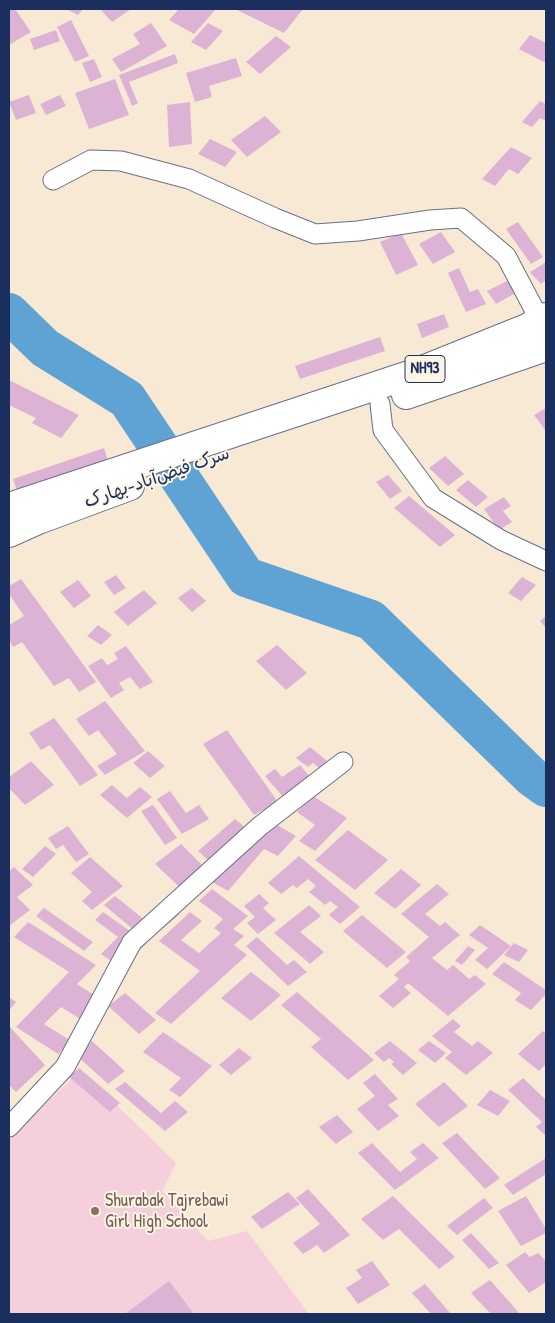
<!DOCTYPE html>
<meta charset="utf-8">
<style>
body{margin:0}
#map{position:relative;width:555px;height:1323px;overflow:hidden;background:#f8e9d4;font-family:"Patrick Hand",sans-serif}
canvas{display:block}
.frame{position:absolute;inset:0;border:10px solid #1b2f5e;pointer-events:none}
</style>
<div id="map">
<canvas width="555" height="1323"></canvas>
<div class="frame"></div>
</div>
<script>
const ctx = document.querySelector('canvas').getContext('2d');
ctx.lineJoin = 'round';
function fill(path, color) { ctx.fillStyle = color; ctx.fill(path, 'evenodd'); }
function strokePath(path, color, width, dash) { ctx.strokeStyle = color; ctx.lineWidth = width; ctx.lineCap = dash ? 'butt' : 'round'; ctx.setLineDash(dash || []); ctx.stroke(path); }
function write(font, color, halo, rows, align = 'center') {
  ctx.font = font + ' "Patrick Hand","Playpen Sans Arabic",sans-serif'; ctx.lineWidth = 4; ctx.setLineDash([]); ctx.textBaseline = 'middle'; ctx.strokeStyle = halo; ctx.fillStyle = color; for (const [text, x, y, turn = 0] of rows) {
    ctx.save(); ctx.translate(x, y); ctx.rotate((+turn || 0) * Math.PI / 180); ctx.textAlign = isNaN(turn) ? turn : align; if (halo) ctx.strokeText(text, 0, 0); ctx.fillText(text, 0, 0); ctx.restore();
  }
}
const built = new Path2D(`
 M 81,1070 L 176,1163 L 162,1191 L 208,1241 L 247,1231 L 309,1314 L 9,1314 L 9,1139 Z`);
const river = new Path2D(`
 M 9,313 L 45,348 L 127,399 L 246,577 L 371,620 L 532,777 L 546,787`);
const building = new Path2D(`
 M 9,9 L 15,9 L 31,32 L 9,45 Z
 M 66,9 L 83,9 L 78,15 Z
 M 100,9 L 131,9 L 112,22 Z
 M 179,9 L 216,9 L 194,34 L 169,20 Z
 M 235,9 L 303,9 L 284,33 Z
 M 71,20 L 89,56 L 75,62 L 57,27 Z
 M 151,23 L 167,46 L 121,72 L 112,59 L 140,44 L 133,34 Z
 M 208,23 L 223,31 L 206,50 L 191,42 Z
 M 56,30 L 60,41 L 34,50 L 30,39 Z
 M 530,35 L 546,43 L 546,63 L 519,49 Z
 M 276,36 L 291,47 L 260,74 L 246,62 Z
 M 175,54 L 178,63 L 129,82 L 138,103 L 132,106 L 119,75 Z
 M 236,58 L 242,76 L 209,86 L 212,97 L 195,102 L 186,73 Z
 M 94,59 L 102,77 L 90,82 L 82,63 Z
 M 115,79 L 129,115 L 89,129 L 75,93 Z
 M 29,95 L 36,113 L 16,120 L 9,102 Z
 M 60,95 L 66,106 L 46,115 L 40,104 Z
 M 540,101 L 546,104 L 546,121 L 540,118 L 532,127 L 522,122 Z
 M 190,102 L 192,144 L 169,147 L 167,105 Z
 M 265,116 L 281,132 L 247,157 L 231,140 Z
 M 210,139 L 237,152 L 225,167 L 198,154 Z
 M 511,147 L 532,158 L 518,174 L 509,169 L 495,186 L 482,179 Z
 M 518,222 L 543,257 L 531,264 L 506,229 Z
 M 441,232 L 455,252 L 433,264 L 419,244 Z
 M 401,233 L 418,265 L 396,275 L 380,242 Z
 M 546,262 L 546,280 L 541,284 L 530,272 Z
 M 459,268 L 470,292 L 478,289 L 486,304 L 466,312 L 448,273 Z
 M 511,279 L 519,291 L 496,304 L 487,291 Z
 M 444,314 L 449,327 L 422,338 L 417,324 Z
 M 380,337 L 385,351 L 300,379 L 295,366 Z
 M 9,380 L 79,415 L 61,438 L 32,423 L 36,418 L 9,405 Z
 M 546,408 L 546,431 L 534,415 Z
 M 104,448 L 109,464 L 18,494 L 13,479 Z
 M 445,456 L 464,474 L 448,486 L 429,468 Z
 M 388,475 L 402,491 L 390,499 L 376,482 Z
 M 468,480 L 488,497 L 476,507 L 456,490 Z
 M 409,496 L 455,535 L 440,547 L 394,508 Z
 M 504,497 L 511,506 L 503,511 L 512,522 L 499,530 L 484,509 Z
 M 116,575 L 126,588 L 114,595 L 104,582 Z
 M 522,577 L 536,585 L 521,601 L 508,593 Z
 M 21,579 L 96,682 L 79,692 L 69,678 L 54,686 L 22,642 L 13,647 L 9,640 L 9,625 L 24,616 L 9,594 L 9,586 Z
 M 78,580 L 91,596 L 74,608 L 60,592 Z
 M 192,588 L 206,601 L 192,612 L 178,598 Z
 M 144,590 L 157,603 L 128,626 L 114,612 Z
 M 546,616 L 546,628 L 540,621 Z
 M 98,625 L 112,635 L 101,645 L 87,636 Z
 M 277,645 L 307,673 L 286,690 L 256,661 Z
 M 126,646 L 153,682 L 140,689 L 130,677 L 119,683 L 124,690 L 111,698 L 88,666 L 102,658 L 107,665 L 118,659 L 114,653 Z
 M 105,701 L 145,751 L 105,775 L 97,766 L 117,754 L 98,730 L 89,736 L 76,719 Z
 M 54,718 L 98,775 L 80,786 L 50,745 L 41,750 L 29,733 Z
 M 227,730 L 278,802 L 254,815 L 203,744 Z
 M 310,747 L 327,761 L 319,768 L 313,763 L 308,767 L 296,758 Z
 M 148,751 L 165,766 L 150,778 L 133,763 Z
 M 31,761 L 54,785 L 25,805 L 9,788 L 9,777 Z
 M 300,765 L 312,779 L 284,798 L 265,776 L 275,769 L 282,777 Z
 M 112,785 L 127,798 L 140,787 L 152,797 L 127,818 L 100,795 Z
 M 304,790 L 347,818 L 315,851 L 299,841 L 315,825 L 297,812 L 304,805 L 295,799 Z
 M 170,791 L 186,813 L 199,805 L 209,819 L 182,834 L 157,799 Z
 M 153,805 L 177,838 L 165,845 L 141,811 Z
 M 235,819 L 246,828 L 208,860 L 198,851 Z
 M 267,819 L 296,836 L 278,856 L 264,849 L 228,891 L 212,882 Z
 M 68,826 L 89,854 L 76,862 L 63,845 L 56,849 L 48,838 Z
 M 348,830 L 388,860 L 355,890 L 315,860 Z
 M 181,844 L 211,874 L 186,893 L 155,864 Z
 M 45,846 L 56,854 L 33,877 L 22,869 Z
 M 299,856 L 360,907 L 340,924 L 329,915 L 338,907 L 330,901 L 325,905 L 309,892 L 316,886 L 308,879 L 297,888 L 293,885 L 281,894 L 268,883 Z
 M 90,857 L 123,886 L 92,910 L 82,901 L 92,892 L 71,873 Z
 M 14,867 L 33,885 L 17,897 L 30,910 L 9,926 L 9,871 Z
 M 401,869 L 421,885 L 395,909 L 374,893 Z
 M 437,884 L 449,894 L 425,914 L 440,926 L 445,922 L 460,935 L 432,958 L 447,970 L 453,965 L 469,979 L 475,975 L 486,984 L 448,1016 L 408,983 L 404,987 L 411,993 L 393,1008 L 379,996 L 399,979 L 394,975 L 410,961 L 406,957 L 429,937 L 401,914 Z
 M 212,889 L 248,916 L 233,929 L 244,936 L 234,945 L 247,955 L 171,1024 L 155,1013 L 200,971 L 159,941 L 190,912 L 202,921 L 181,940 L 199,953 L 221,933 L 214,928 L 223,919 L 199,901 Z
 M 259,894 L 269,903 L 263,908 L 276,920 L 258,934 L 247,923 L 255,917 L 244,906 Z
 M 115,896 L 146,921 L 167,903 L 180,914 L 147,941 L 104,905 Z
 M 309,905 L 321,916 L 300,932 L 324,952 L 310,964 L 274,933 Z
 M 44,908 L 93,942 L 84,951 L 36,916 Z
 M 103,912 L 147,943 L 121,968 L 101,954 L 118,937 L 95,920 Z
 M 362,915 L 406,952 L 387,968 L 343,931 Z
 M 28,922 L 96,965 L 77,984 L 105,1002 L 85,1022 L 61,1007 L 44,1024 L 71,1041 L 58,1054 L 16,1027 L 69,972 L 14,937 Z
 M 480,925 L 511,946 L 487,969 L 475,960 L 488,948 L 469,935 Z
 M 257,937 L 287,965 L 294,960 L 307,972 L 288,986 L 246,946 Z
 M 514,943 L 528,950 L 519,962 L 504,955 Z
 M 468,946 L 475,950 L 462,965 L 455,961 Z
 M 504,962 L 546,990 L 546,994 L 531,1010 L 515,1000 L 521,993 L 492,974 Z
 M 251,972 L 281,995 L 251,1021 L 221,998 Z
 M 297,992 L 374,1060 L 348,1080 L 311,1047 L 321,1039 L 281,1005 Z
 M 125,993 L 156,1020 L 139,1034 L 108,1006 Z
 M 9,997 L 16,1002 L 9,1011 Z
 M 453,1019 L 461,1026 L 454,1032 L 472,1046 L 478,1041 L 493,1053 L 466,1075 L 445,1058 L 452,1052 L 432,1036 Z
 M 9,1026 L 45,1065 L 16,1092 L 9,1085 Z
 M 543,1031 L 546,1034 L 546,1064 L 539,1071 L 518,1054 Z
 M 163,1032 L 212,1066 L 180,1097 L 169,1090 L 181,1078 L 143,1052 Z
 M 92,1041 L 125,1071 L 108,1084 L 75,1054 Z
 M 390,1041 L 417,1063 L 403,1075 L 391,1064 L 394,1062 L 389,1058 L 384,1062 L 374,1053 Z
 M 429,1041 L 446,1053 L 435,1063 L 418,1050 Z
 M 239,1048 L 252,1058 L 231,1075 L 219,1065 Z
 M 79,1068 L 120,1103 L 110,1112 L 69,1077 Z
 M 375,1074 L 398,1099 L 388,1105 L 399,1116 L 378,1131 L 357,1109 L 375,1096 L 363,1083 Z
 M 523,1078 L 546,1100 L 546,1136 L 536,1127 L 542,1122 L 508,1090 Z
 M 125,1082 L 161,1113 L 175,1101 L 188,1112 L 165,1131 L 115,1089 Z
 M 444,1082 L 468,1106 L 439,1127 L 415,1104 Z
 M 490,1090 L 510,1101 L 498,1116 L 477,1105 Z
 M 337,1115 L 353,1132 L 336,1144 L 319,1127 Z
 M 457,1133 L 500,1178 L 485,1189 L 442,1143 Z
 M 372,1143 L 400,1172 L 417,1159 L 410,1152 L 423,1143 L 439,1158 L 395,1190 L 358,1153 Z
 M 546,1158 L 546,1174 L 513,1195 L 504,1185 Z
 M 308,1189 L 350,1235 L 324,1253 L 317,1245 L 303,1254 L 293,1243 L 320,1224 L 296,1198 Z
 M 288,1192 L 300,1204 L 262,1229 L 251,1217 Z
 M 393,1196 L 409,1212 L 455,1257 L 439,1269 L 399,1229 L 383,1240 L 361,1219 Z
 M 526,1196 L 546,1229 L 546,1233 L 521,1246 L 498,1211 Z
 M 484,1198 L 493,1208 L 457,1235 L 447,1226 Z
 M 471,1233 L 499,1263 L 489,1269 L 462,1240 Z
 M 525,1252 L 530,1257 L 538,1253 L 546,1261 L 546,1282 L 529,1293 L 506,1265 Z
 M 372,1261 L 390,1285 L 358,1304 L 346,1288 L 362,1278 L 356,1270 Z
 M 490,1280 L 520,1314 L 491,1314 L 471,1293 Z
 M 169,1281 L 194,1314 L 125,1314 Z
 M 425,1284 L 451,1314 L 431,1314 L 412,1293 Z`);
const street = new Path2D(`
 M 53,180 L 91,160 L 121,161 L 189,179 L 275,218 L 315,234 L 358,231 L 430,220 L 461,218 L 506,256 L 534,309 L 546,318
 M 380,404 L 383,430 L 433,498 L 501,540 L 546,561
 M 9,1127 L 65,1067 L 132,942 L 260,826 L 343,762`);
const primary = new Path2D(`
 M 406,395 L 546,347
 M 9,507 L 415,373 L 527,328 L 546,317
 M 9,533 L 38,520 L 130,486`);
const markers = [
 [95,1211,5,"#8d6e63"]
];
const shields = [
 [425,369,40]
];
const shieldNames = [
 ["NH93",425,369]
];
const streetNames = [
 ["سرک فیض‌آباد-بهارک",157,478,-19]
];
const educationNames = [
 ["Shurabak Tajrebawi",105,1201],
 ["Girl High School",105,1222]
];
fill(built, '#f5cfdb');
strokePath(river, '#5ea3d3', 40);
fill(building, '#ddb3d5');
strokePath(street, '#687087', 21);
strokePath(primary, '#687087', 30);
strokePath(street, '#fff', 19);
strokePath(primary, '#fff', 28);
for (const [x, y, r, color] of markers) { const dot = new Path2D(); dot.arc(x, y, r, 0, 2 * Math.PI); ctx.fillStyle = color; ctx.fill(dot); strokePath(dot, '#fcf5e5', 2); }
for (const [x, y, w] of shields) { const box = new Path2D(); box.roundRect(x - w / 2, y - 13.5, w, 27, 4); ctx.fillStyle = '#fcf5e5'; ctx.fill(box); strokePath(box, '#1b2f5e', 1); }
write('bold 16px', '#1b2f5e', null, shieldNames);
write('18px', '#1b2f5e', '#fcf5e5', streetNames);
write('18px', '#785e54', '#fcf5e5', educationNames, 'left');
</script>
